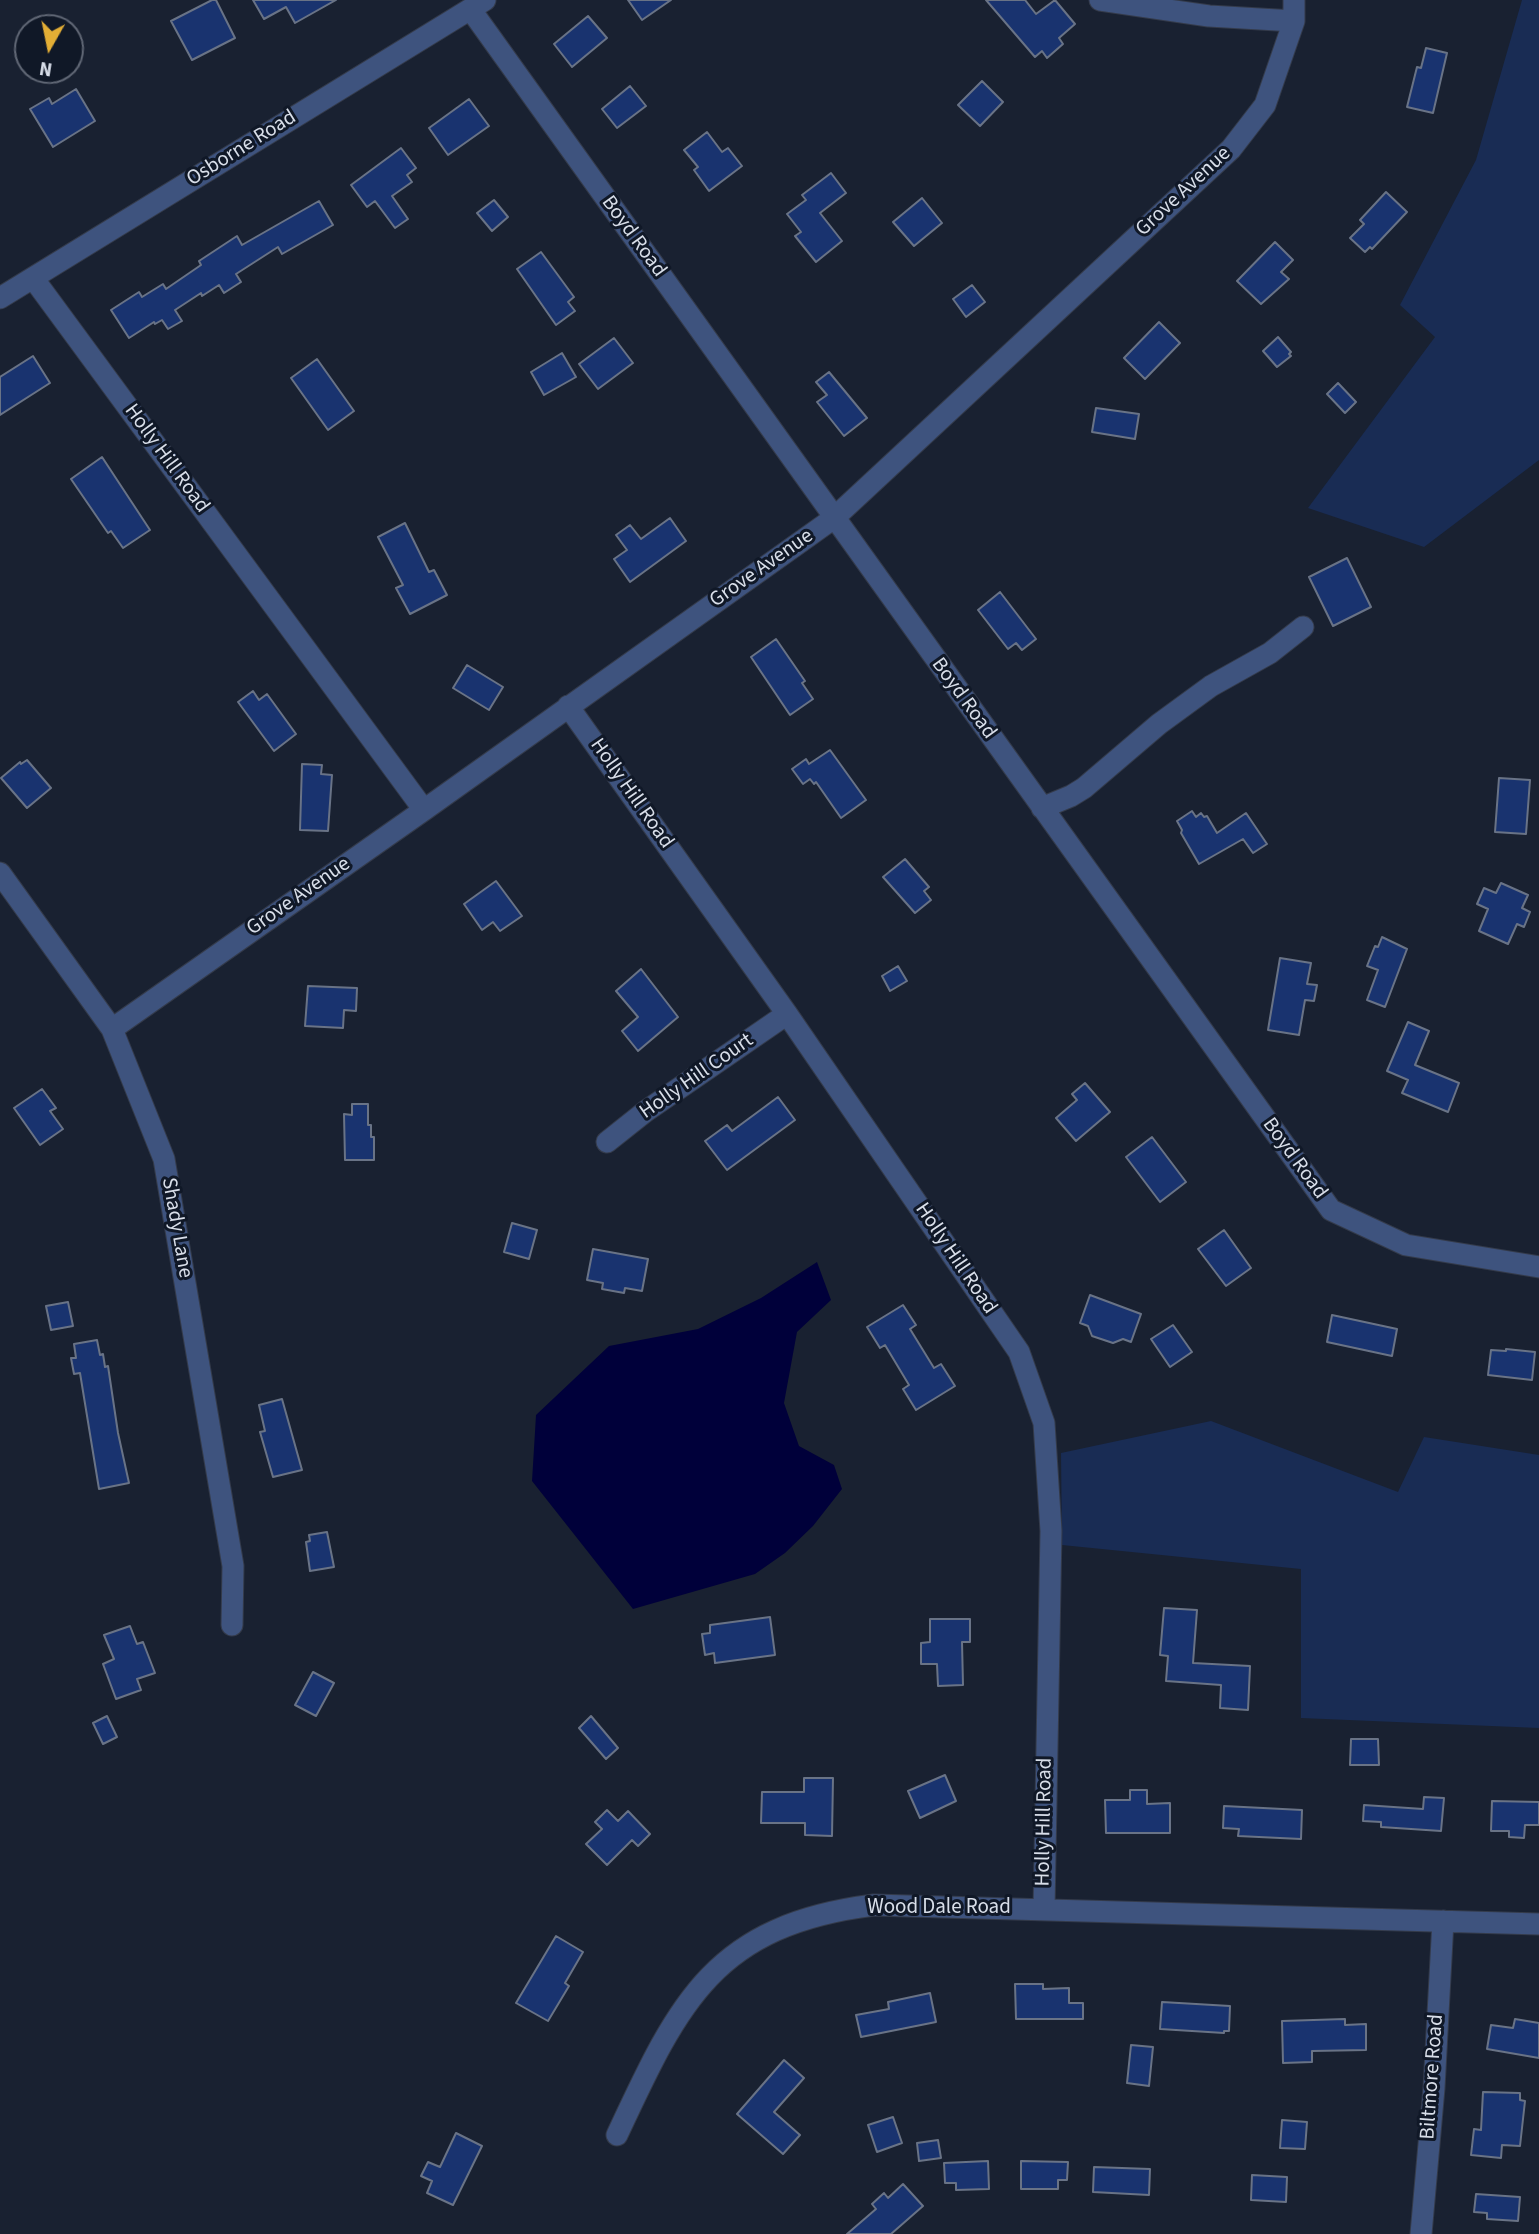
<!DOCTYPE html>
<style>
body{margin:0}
#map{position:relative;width:1539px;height:2234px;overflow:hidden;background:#192131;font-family:"Source Sans 3",sans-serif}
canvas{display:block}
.north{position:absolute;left:14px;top:14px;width:70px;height:70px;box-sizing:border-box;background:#101827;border:2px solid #606775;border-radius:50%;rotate:189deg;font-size:19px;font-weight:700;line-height:28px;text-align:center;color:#d8dee9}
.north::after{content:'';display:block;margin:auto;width:24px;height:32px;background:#e3ae35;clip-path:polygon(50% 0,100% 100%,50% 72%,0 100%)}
</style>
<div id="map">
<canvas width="1539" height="2234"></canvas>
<div class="north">N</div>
</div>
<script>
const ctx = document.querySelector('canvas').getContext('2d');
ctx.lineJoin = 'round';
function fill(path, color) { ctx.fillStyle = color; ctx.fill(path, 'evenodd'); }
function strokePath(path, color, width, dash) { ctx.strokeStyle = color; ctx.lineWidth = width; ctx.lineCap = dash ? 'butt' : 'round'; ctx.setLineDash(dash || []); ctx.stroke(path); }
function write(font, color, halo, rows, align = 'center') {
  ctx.font = font + ' "Source Sans 3",sans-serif'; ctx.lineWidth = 6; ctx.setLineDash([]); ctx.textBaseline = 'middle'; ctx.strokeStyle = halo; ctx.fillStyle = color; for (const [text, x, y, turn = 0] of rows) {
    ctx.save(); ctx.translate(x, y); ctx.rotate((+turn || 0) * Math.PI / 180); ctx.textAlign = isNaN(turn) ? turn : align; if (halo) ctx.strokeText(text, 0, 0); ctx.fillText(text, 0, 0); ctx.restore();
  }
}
const green = new Path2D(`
 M 1522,0 L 1539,0 L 1539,460 L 1424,547 L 1308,508 L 1435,337 L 1400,305 L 1476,160 Z
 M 1211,1421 L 1398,1492 L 1424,1437 L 1539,1455 L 1539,1728 L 1301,1718 L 1301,1569 L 1062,1545 L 1061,1453 Z`);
const water = new Path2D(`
 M 817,1262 L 831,1300 L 797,1332 L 784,1403 L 799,1446 L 834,1465 L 842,1489 L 813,1526 L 785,1553 L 755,1574 L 633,1609 L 532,1481 L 536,1415 L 609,1346 L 698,1329 L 761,1298 Z`);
const building = new Path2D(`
 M 212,0 L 216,0 L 235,38 L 192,60 L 171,21 Z
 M 253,0 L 336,0 L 295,23 L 286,7 L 264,19 Z
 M 628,0 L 671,0 L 642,20 Z
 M 986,0 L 1025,0 L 1036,14 L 1055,0 L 1075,24 L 1059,38 L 1063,44 L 1047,58 L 1042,51 L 1035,57 Z
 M 588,16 L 607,38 L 572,67 L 554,44 Z
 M 1426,48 L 1447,53 L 1433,113 L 1407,107 L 1417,67 L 1421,68 Z
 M 982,81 L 1003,102 L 980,126 L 958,105 Z
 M 630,86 L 646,106 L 617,128 L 602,109 Z
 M 76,89 L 95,121 L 53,147 L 30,109 L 49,98 L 52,104 Z
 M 469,99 L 489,126 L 448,155 L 429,128 Z
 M 707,132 L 722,152 L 728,148 L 742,166 L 709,191 L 694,170 L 698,167 L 684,150 Z
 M 401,148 L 416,168 L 407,175 L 412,182 L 392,196 L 408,219 L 395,228 L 375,201 L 367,207 L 351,185 Z
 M 831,173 L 846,193 L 820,213 L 842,241 L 816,262 L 795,236 L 801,232 L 787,214 L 806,200 L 802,195 Z
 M 1386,192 L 1407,212 L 1372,249 L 1370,247 L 1365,252 L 1350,238 L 1364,224 L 1360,220 Z
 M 922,198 L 942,223 L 914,246 L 893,222 Z
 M 494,200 L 508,217 L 492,231 L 477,213 Z
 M 319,201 L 333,225 L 282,254 L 278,247 L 236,274 L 241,282 L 224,293 L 219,285 L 202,296 L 201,293 L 175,310 L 182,321 L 168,329 L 162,320 L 155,324 L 154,322 L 129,338 L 111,310 L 139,292 L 142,297 L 163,284 L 166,289 L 201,265 L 199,261 L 237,236 L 242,245 Z
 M 1275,242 L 1293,260 L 1281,272 L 1289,279 L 1261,304 L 1237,281 Z
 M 541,252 L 574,297 L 568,302 L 575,311 L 556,325 L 517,269 Z
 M 972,285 L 985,302 L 966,317 L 953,299 Z
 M 1159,322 L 1180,343 L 1145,379 L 1124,358 Z
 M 1278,337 L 1291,352 L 1289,354 L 1291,356 L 1277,367 L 1263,351 Z
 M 614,338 L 633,363 L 598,389 L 579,364 Z
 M 562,353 L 576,377 L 544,395 L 531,372 Z
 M 33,356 L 50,383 L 0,415 L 0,377 Z
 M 317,359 L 354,411 L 328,430 L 291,378 Z
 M 829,372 L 867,418 L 844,436 L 817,402 L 827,395 L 816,382 Z
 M 1338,383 L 1356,402 L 1345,413 L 1327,394 Z
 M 1096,408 L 1139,414 L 1135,439 L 1092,432 Z
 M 102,457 L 150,530 L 123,548 L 111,531 L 108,533 L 71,479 Z
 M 670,518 L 686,541 L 630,582 L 614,559 L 627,550 L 616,535 L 630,525 L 641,539 Z
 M 405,523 L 429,572 L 434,570 L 447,595 L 410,614 L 396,588 L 403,585 L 378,537 Z
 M 1347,558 L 1371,607 L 1333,626 L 1309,577 Z
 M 1000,592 L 1036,639 L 1022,650 L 1016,643 L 1008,649 L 978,610 Z
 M 776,639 L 805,681 L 802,683 L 813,699 L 790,715 L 751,657 Z
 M 467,665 L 503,687 L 489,710 L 453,688 Z
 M 253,691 L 259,700 L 267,694 L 296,734 L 274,751 L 238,702 Z
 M 830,750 L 866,800 L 841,818 L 816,782 L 814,784 L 810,779 L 803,784 L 792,769 L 806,759 L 809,764 Z
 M 27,760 L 51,788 L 27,808 L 1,778 L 20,762 L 21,764 Z
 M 302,764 L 322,765 L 321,774 L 332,775 L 328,831 L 300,830 Z
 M 1499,778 L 1530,780 L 1526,834 L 1495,832 Z
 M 1192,811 L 1196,817 L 1201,813 L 1204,817 L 1207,816 L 1217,833 L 1246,813 L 1267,844 L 1253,853 L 1243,839 L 1199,864 L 1181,833 L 1182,830 L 1177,821 Z
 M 905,859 L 929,887 L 924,891 L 931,900 L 915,913 L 883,877 Z
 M 496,881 L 522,916 L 500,931 L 493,922 L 482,930 L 464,904 Z
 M 1501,883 L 1528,895 L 1522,908 L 1530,912 L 1524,927 L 1517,924 L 1508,944 L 1479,931 L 1488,909 L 1477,904 L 1484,888 L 1496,893 Z
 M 1382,937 L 1407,949 L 1385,1007 L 1367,1000 L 1378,970 L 1367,966 L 1375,946 L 1378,947 Z
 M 1280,958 L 1311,963 L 1307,984 L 1317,985 L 1314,1001 L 1305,1000 L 1299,1035 L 1268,1030 Z
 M 898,966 L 907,981 L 890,991 L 882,976 Z
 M 641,969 L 678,1017 L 638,1051 L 622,1031 L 638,1017 L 616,991 Z
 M 308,986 L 357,988 L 356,1011 L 344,1010 L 343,1028 L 305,1026 Z
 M 1408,1022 L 1429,1031 L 1415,1065 L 1459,1083 L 1448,1112 L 1402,1093 L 1408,1080 L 1387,1071 Z
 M 1085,1083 L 1110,1112 L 1076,1141 L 1056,1118 L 1077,1100 L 1072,1094 Z
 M 42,1089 L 56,1108 L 50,1111 L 63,1129 L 40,1145 L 14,1108 Z
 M 778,1097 L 795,1120 L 727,1170 L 705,1141 L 727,1125 L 732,1131 Z
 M 352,1104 L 368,1104 L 368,1125 L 371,1125 L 371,1137 L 374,1137 L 374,1160 L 345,1160 L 344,1114 L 352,1115 Z
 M 1152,1137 L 1186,1182 L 1160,1202 L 1126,1157 Z
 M 512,1223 L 537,1230 L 529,1259 L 504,1252 Z
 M 1224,1230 L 1251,1268 L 1226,1286 L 1198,1249 Z
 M 593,1249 L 648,1259 L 642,1291 L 625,1288 L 624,1293 L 602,1289 L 603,1283 L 587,1280 Z
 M 1090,1295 L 1141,1314 L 1131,1342 L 1123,1339 L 1113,1343 L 1092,1336 L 1088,1326 L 1080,1323 Z
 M 68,1302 L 73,1326 L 51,1330 L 46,1306 Z
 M 903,1305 L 916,1325 L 910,1329 L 934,1368 L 941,1364 L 955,1386 L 916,1410 L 903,1389 L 909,1385 L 885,1345 L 880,1348 L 867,1327 Z
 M 1332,1315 L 1397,1329 L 1392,1356 L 1327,1342 Z
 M 1173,1325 L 1192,1352 L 1170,1367 L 1151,1339 Z
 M 97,1340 L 100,1355 L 103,1354 L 105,1367 L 108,1366 L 118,1433 L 129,1483 L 99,1489 L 80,1373 L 74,1374 L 71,1358 L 76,1358 L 74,1344 Z
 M 1506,1349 L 1535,1352 L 1532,1380 L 1488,1375 L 1491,1350 L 1506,1351 Z
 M 282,1399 L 302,1470 L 273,1477 L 260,1432 L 265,1431 L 259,1405 Z
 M 327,1532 L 334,1567 L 310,1571 L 306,1542 L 310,1541 L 309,1535 Z
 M 1164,1608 L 1197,1610 L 1193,1663 L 1250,1666 L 1248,1710 L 1220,1708 L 1221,1685 L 1166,1681 L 1168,1656 L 1160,1655 Z
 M 770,1617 L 775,1655 L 715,1663 L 714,1653 L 705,1655 L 702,1634 L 710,1633 L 710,1625 Z
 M 930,1619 L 970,1619 L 970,1642 L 962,1642 L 963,1685 L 938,1686 L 937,1664 L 921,1664 L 921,1643 L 930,1642 Z
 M 130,1626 L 137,1644 L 143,1642 L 155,1673 L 137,1679 L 141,1690 L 116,1699 L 103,1664 L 114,1659 L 104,1635 Z
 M 313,1672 L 334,1683 L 316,1716 L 295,1705 Z
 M 107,1716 L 117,1737 L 103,1744 L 93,1723 Z
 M 591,1716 L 618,1748 L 606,1759 L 579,1728 Z
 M 1351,1739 L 1378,1739 L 1379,1765 L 1350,1765 Z
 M 945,1775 L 956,1801 L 920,1818 L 908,1791 Z
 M 804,1778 L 833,1778 L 832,1836 L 805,1835 L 805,1823 L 761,1823 L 762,1792 L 804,1792 Z
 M 1130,1790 L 1147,1790 L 1147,1804 L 1170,1803 L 1170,1833 L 1106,1833 L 1105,1800 L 1130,1800 Z
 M 1424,1797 L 1444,1798 L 1441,1831 L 1381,1827 L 1381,1822 L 1363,1821 L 1364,1805 L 1423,1809 Z
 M 1492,1801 L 1539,1802 L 1539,1825 L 1525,1825 L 1524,1838 L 1509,1837 L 1509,1831 L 1491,1831 Z
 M 1224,1806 L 1302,1810 L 1301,1839 L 1238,1836 L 1239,1829 L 1223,1828 Z
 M 607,1810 L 618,1821 L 628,1811 L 650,1834 L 638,1846 L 632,1840 L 607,1865 L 586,1844 L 602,1829 L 595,1822 Z
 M 556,1936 L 583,1952 L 565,1983 L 569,1986 L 548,2021 L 516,2003 Z
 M 1015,1984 L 1043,1984 L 1043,1989 L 1069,1988 L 1069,2003 L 1083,2003 L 1083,2019 L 1016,2019 Z
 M 930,1993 L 936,2022 L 861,2037 L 856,2015 L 889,2009 L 888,2002 Z
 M 1162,2002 L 1230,2006 L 1229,2031 L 1224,2031 L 1224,2033 L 1160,2029 Z
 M 1345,2019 L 1345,2025 L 1366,2024 L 1366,2050 L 1312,2051 L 1312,2062 L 1283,2063 L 1282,2021 Z
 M 1515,2019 L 1539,2023 L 1539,2058 L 1487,2049 L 1491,2025 L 1513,2028 Z
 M 1131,2045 L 1153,2047 L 1149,2086 L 1127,2083 Z
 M 784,2060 L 804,2078 L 774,2112 L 800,2135 L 783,2154 L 737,2114 Z
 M 1483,2092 L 1520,2093 L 1520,2100 L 1525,2101 L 1520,2146 L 1502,2145 L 1501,2158 L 1471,2155 L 1474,2129 L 1481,2130 Z
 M 893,2117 L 902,2143 L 877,2152 L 868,2125 Z
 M 1282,2120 L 1307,2122 L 1305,2149 L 1280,2148 Z
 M 456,2133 L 482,2146 L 453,2205 L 427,2193 L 432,2181 L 421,2176 L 428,2162 L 440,2167 Z
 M 938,2140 L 941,2158 L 919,2161 L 917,2143 Z
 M 988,2161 L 989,2189 L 956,2190 L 956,2183 L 945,2183 L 944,2163 Z
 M 1021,2161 L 1068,2162 L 1067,2180 L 1058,2180 L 1058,2189 L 1021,2189 Z
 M 1094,2167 L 1150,2169 L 1149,2195 L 1093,2192 Z
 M 1252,2175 L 1287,2177 L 1286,2202 L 1251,2200 Z
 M 903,2184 L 923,2206 L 891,2234 L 847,2234 L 876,2209 L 872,2204 L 884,2193 L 888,2198 Z
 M 1476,2194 L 1520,2197 L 1518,2221 L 1487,2219 L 1487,2213 L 1474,2212 Z`);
const minor = new Path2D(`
 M 1100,0 L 1209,16 L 1294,21
 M 471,10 L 1331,1210 L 1406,1245 L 1539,1267
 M 33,278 L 424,810
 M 0,298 L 485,0
 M 568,706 L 787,1014 L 1019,1352 L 1044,1423 L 1051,1531 L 1044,1909
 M 1042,808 L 1071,796 L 1084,788 L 1159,724 L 1211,686 L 1270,653 L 1303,627
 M 0,873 L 112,1029 L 164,1159 L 233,1566 L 232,1625
 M 112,1029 L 424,810 L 834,518 L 1231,149 L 1265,105 L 1294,21 L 1294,0
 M 607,1142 L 646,1111 L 787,1014
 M 617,2135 C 679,2002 714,1925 874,1905 L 1539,1924
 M 1421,2234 L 1434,2088 L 1443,1921`);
const streetNames = [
 ["Osborne Road",242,149,-32],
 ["Grove Avenue",1184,192,-43],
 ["Boyd Road",633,237,54],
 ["Holly Hill Road",166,459,54],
 ["Grove Avenue",762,569,-35],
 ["Boyd Road",963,699,54],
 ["Holly Hill Road",631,794,55],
 ["Grove Avenue",299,897,-35],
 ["Holly Hill Court",697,1077,-35],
 ["Boyd Road",1294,1159,54],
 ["Shady Lane",176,1228,80],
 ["Holly Hill Road",955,1259,56],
 ["Holly Hill Road",1045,1822,-89],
 ["Wood Dale Road",939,1908],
 ["Biltmore Road",1433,2077,-86]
];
fill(green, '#192c54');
fill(water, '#00003a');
fill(building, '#19336f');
strokePath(building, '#697386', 2);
strokePath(minor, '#343b4b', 23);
strokePath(minor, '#3e537e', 21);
write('21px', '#d8dee9', '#101827', streetNames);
</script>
